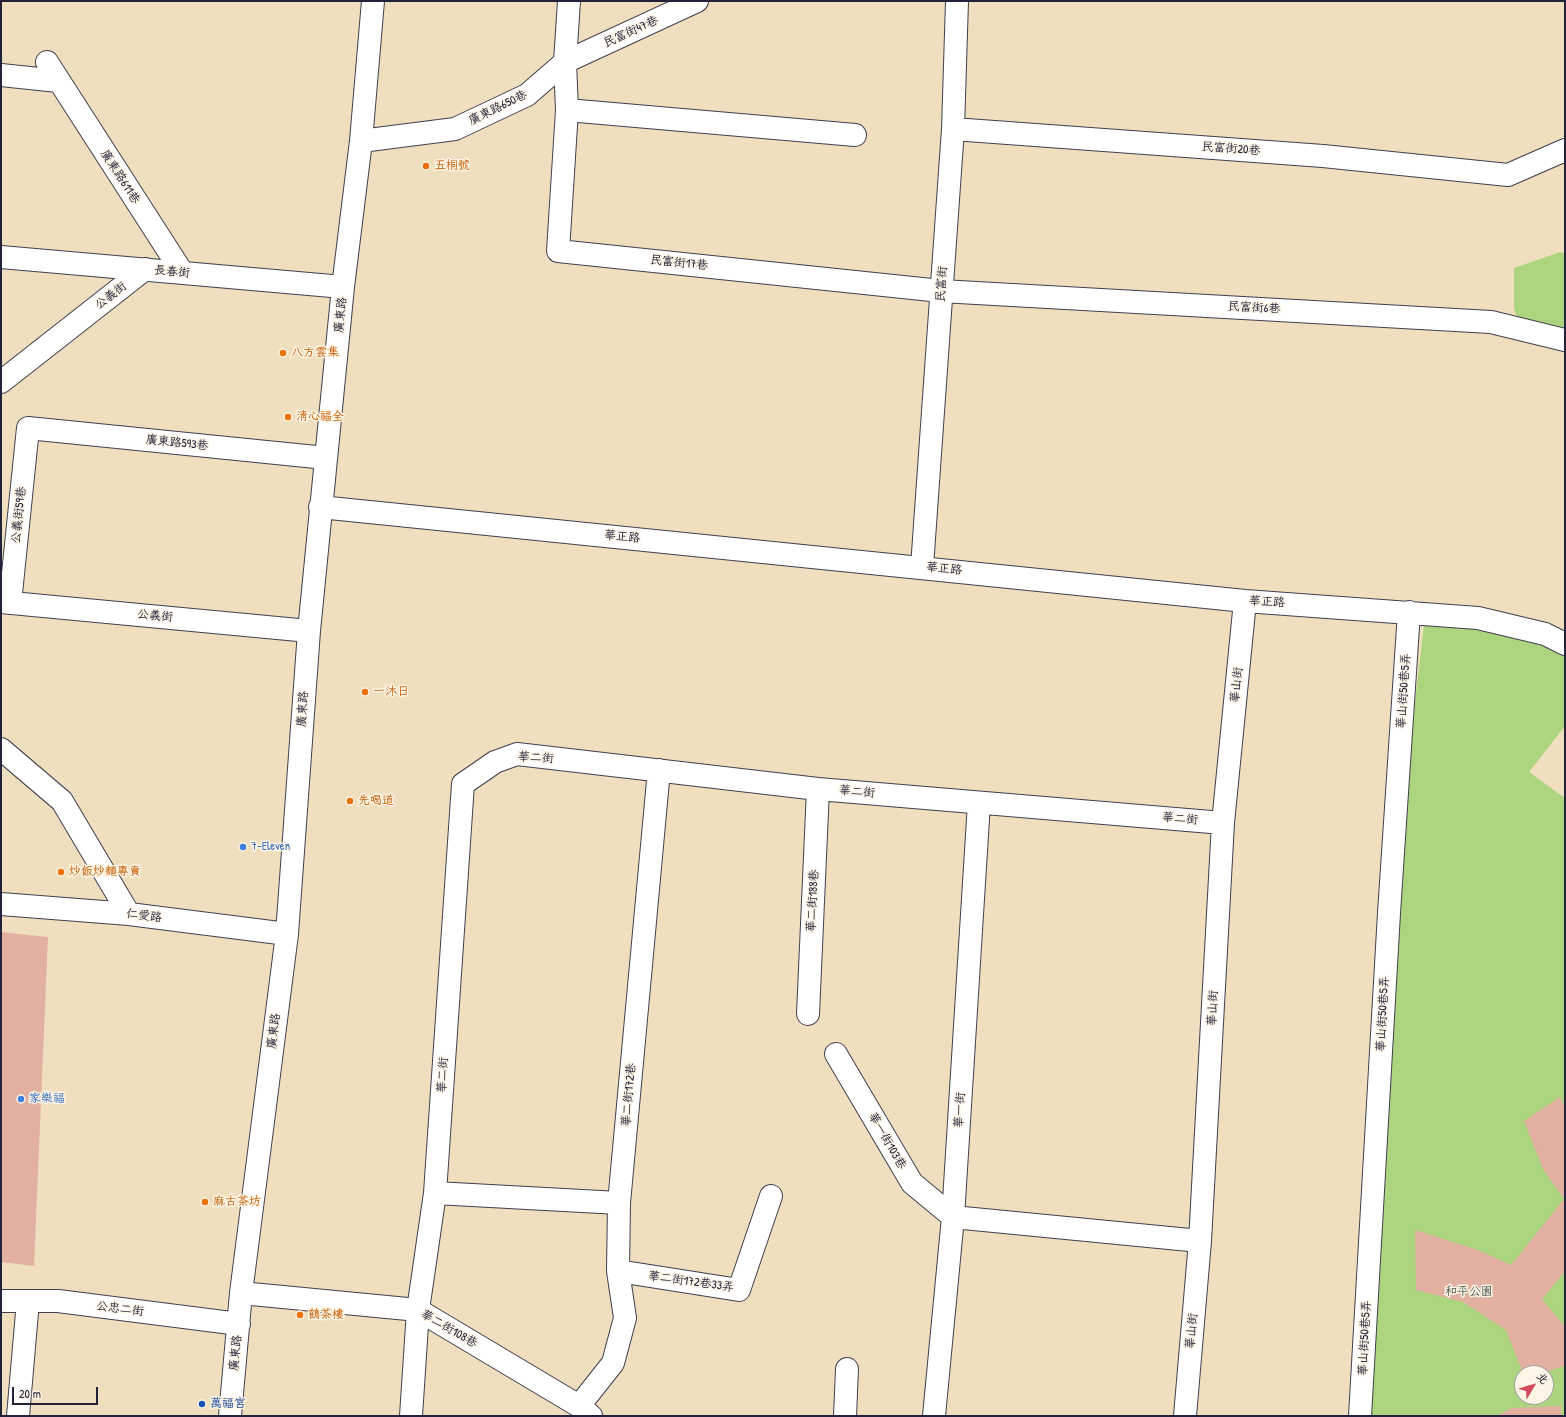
<!DOCTYPE html>
<meta charset="utf-8">
<style>
body{margin:0}
#map{position:relative;width:1566px;height:1417px;overflow:hidden;background:#f0dfbe;font-family:"Patrick Hand","LXGW WenKai TC",sans-serif}
canvas{display:block}
.frame{position:absolute;inset:0;border:2px solid #22223b;pointer-events:none}
.north{position:absolute;left:1514px;top:1365px;width:40px;height:40px;box-sizing:border-box;background:#fcf5e5;border:1px solid #a5a1a1;border-radius:50%;rotate:52deg;font-size:11px;font-weight:700;line-height:16px;text-align:center;color:#22223b}
.north::after{content:'';display:block;margin:auto;width:14px;height:18px;background:#d1495b;clip-path:polygon(50% 0,100% 100%,50% 72%,0 100%)}
.scale{position:absolute;left:12px;top:1387px;width:86px;height:18px;box-sizing:border-box;border:2px solid #22223b;border-top:0;padding-left:5px;font-size:12px;line-height:14px;white-space:nowrap;color:#22223b;-webkit-text-stroke:3px #fcf5e5;paint-order:stroke}
</style>
<div id="map">
<canvas width="1566" height="1417"></canvas>
<div class="frame"></div>
<div class="north">北</div>
<div class="scale">20 m</div>
</div>
<script>
const ctx = document.querySelector('canvas').getContext('2d');
ctx.lineJoin = 'round';
function fill(path, color) { ctx.fillStyle = color; ctx.fill(path, 'evenodd'); }
function strokePath(path, color, width, dash) { ctx.strokeStyle = color; ctx.lineWidth = width; ctx.lineCap = dash ? 'butt' : 'round'; ctx.setLineDash(dash || []); ctx.stroke(path); }
function write(font, color, halo, rows, align = 'center') {
  ctx.font = font + ' "Patrick Hand","LXGW WenKai TC",sans-serif'; ctx.lineWidth = 3; ctx.setLineDash([]); ctx.textBaseline = 'middle'; ctx.strokeStyle = halo; ctx.fillStyle = color; for (const [text, x, y, turn = 0] of rows) {
    ctx.save(); ctx.translate(x, y); ctx.rotate((+turn || 0) * Math.PI / 180); ctx.textAlign = isNaN(turn) ? turn : align; if (halo) ctx.strokeText(text, 0, 0); ctx.fillText(text, 0, 0); ctx.restore();
  }
}
const green = new Path2D(`
 M 1560,252 L 1565,254 L 1565,328 L 1521,328 L 1514,309 L 1514,268 Z
 M 1425,616 L 1508,626 L 1565,656 L 1565,726 L 1529,772 L 1565,798 L 1565,1416 L 1366,1416 L 1404,796 ZM 1522,1373 L 1546,1373 L 1546,1397 L 1522,1397 Z`);
const building = new Path2D(`
 M 1,932 L 48,937 L 34,1266 L 1,1262 Z
 M 1560,1097 L 1565,1107 L 1565,1271 L 1542,1299 L 1565,1327 L 1565,1366 L 1542,1373 L 1523,1373 L 1506,1330 L 1463,1302 L 1416,1290 L 1415,1230 L 1478,1250 L 1511,1265 L 1564,1199 L 1543,1169 L 1524,1121 Z
 M 1561,1406 L 1561,1416 L 1497,1416 L 1512,1408 Z`);
const minor = new Path2D(`
 M 569,1 L 565,62 L 567,110 L 558,251 L 941,291 L 1491,322 L 1565,340
 M 47,62 L 182,272
 M 1,75 L 58,81
 M 567,110 L 855,135
 M 953,129 L 1323,156 L 1508,175 L 1565,150
 M 361,141 L 455,129 L 527,95 L 565,62 L 697,1
 M 1,257 L 343,287
 M 1,382 L 145,269
 M 320,507 L 1245,601 L 1478,618 L 1545,634 L 1565,644
 M 922,567 L 953,129 L 957,1
 M 1,602 L 309,631
 M 10,603 L 28,428 L 326,458
 M 1,749 L 62,801 L 129,914
 M 1,904 L 129,914 L 287,934
 M 808,1014 L 818,789
 M 836,1054 L 912,1183 L 953,1217 L 1200,1241
 M 435,1193 L 619,1203
 M 618,1271 L 739,1290 L 771,1196
 M 241,1293 L 418,1310 L 579,1406 L 591,1416
 M 1,1301 L 58,1301 L 239,1324
 M 579,1406 L 613,1363 L 625,1318 L 618,1271 L 619,1203 L 659,770
 M 18,1416 L 28,1301
 M 230,1416 L 241,1293 L 287,934 L 309,631 L 343,287 L 361,141 L 373,1
 M 411,1416 L 418,1310 L 435,1193 L 463,784 L 495,762 L 517,754 L 818,789 L 1223,823
 M 845,1416 L 847,1369
 M 934,1416 L 953,1217 L 979,803
 M 1185,1416 L 1200,1241 L 1223,823 L 1245,601
 M 1360,1416 L 1389,913 L 1409,612`);
const markers = [
 [426,166,4,"#e8710a"],
 [283,353,4,"#e8710a"],
 [288,417,4,"#e8710a"],
 [365,692,4,"#e8710a"],
 [350,801,4,"#e8710a"],
 [243,847,4,"#3f7fe0"],
 [61,872,4,"#e8710a"],
 [21,1099,4,"#3f7fe0"],
 [205,1202,4,"#e8710a"],
 [300,1315,4,"#e8710a"],
 [202,1404,4,"#1a4fb4"]
];
const streetNames = [
 ["民富街47巷",631,32,-25],
 ["廣東路650巷",498,108,-26],
 ["民富街20巷",1231,149,4],
 ["廣東路611巷",120,177,57],
 ["民富街17巷",679,263,6],
 ["長春街",172,272,5],
 ["民富街",942,284,-86],
 ["公義街",111,296,-38],
 ["民富街6巷",1254,308,3],
 ["廣東路",341,315,-84],
 ["廣東路593巷",177,443,6],
 ["公義街59巷",19,515,-84],
 ["華正路",622,537,6],
 ["華正路",944,569,6],
 ["華正路",1267,602,4],
 ["公義街",155,616,5],
 ["華山街",1237,685,-84],
 ["華山街50巷5弄",1404,691,-86],
 ["廣東路",303,709,-86],
 ["華二街",536,758,4],
 ["華二街",857,792,5],
 ["華二街",1180,819,5],
 ["華二街188巷",813,901,-87],
 ["仁愛路",144,916,7],
 ["華山街",1213,1008,-87],
 ["華山街50巷5弄",1383,1014,-87],
 ["廣東路",274,1031,-83],
 ["華二街",443,1075,-86],
 ["華二街172巷",629,1095,-85],
 ["華一街",960,1110,-86],
 ["華一街103巷",887,1141,60],
 ["華二街172巷33弄",691,1282,8],
 ["公忠二街",120,1309,7],
 ["華二街108巷",449,1329,30],
 ["華山街",1192,1331,-85],
 ["華山街50巷5弄",1365,1338,-87],
 ["廣東路",236,1353,-84]
];
const foodNames = [
 ["五桐號",434,166],
 ["八方雲集",291,353],
 ["清心福全",296,417],
 ["一沐日",373,692],
 ["先喝道",358,801],
 ["炒飯炒麵專賣",69,872],
 ["麻古茶坊",213,1202],
 ["鶴茶樓",308,1315]
];
const shopNames = [
 ["7-Eleven",251,847],
 ["家樂福",29,1099]
];
const parkNames = [
 ["和平公園",1469,1292]
];
const transitNames = [
 ["萬福宮",210,1404]
];
fill(green, '#add47f');
fill(building, '#e2b0a0');
strokePath(minor, '#413e4f', 24);
strokePath(minor, '#fff', 22);
for (const [x, y, r, color] of markers) { const dot = new Path2D(); dot.arc(x, y, r, 0, 2 * Math.PI); ctx.fillStyle = color; ctx.fill(dot); strokePath(dot, '#fcf5e5', 1.5); }
write('12px', '#22223b', '#fcf5e5', streetNames);
write('12px', '#c56008', '#fcf5e5', foodNames, 'left');
write('12px', '#366cbe', '#fcf5e5', shopNames, 'left');
write('12px', '#4c574f', '#fcf5e5', parkNames);
write('12px', '#164399', '#fcf5e5', transitNames, 'left');
</script>
